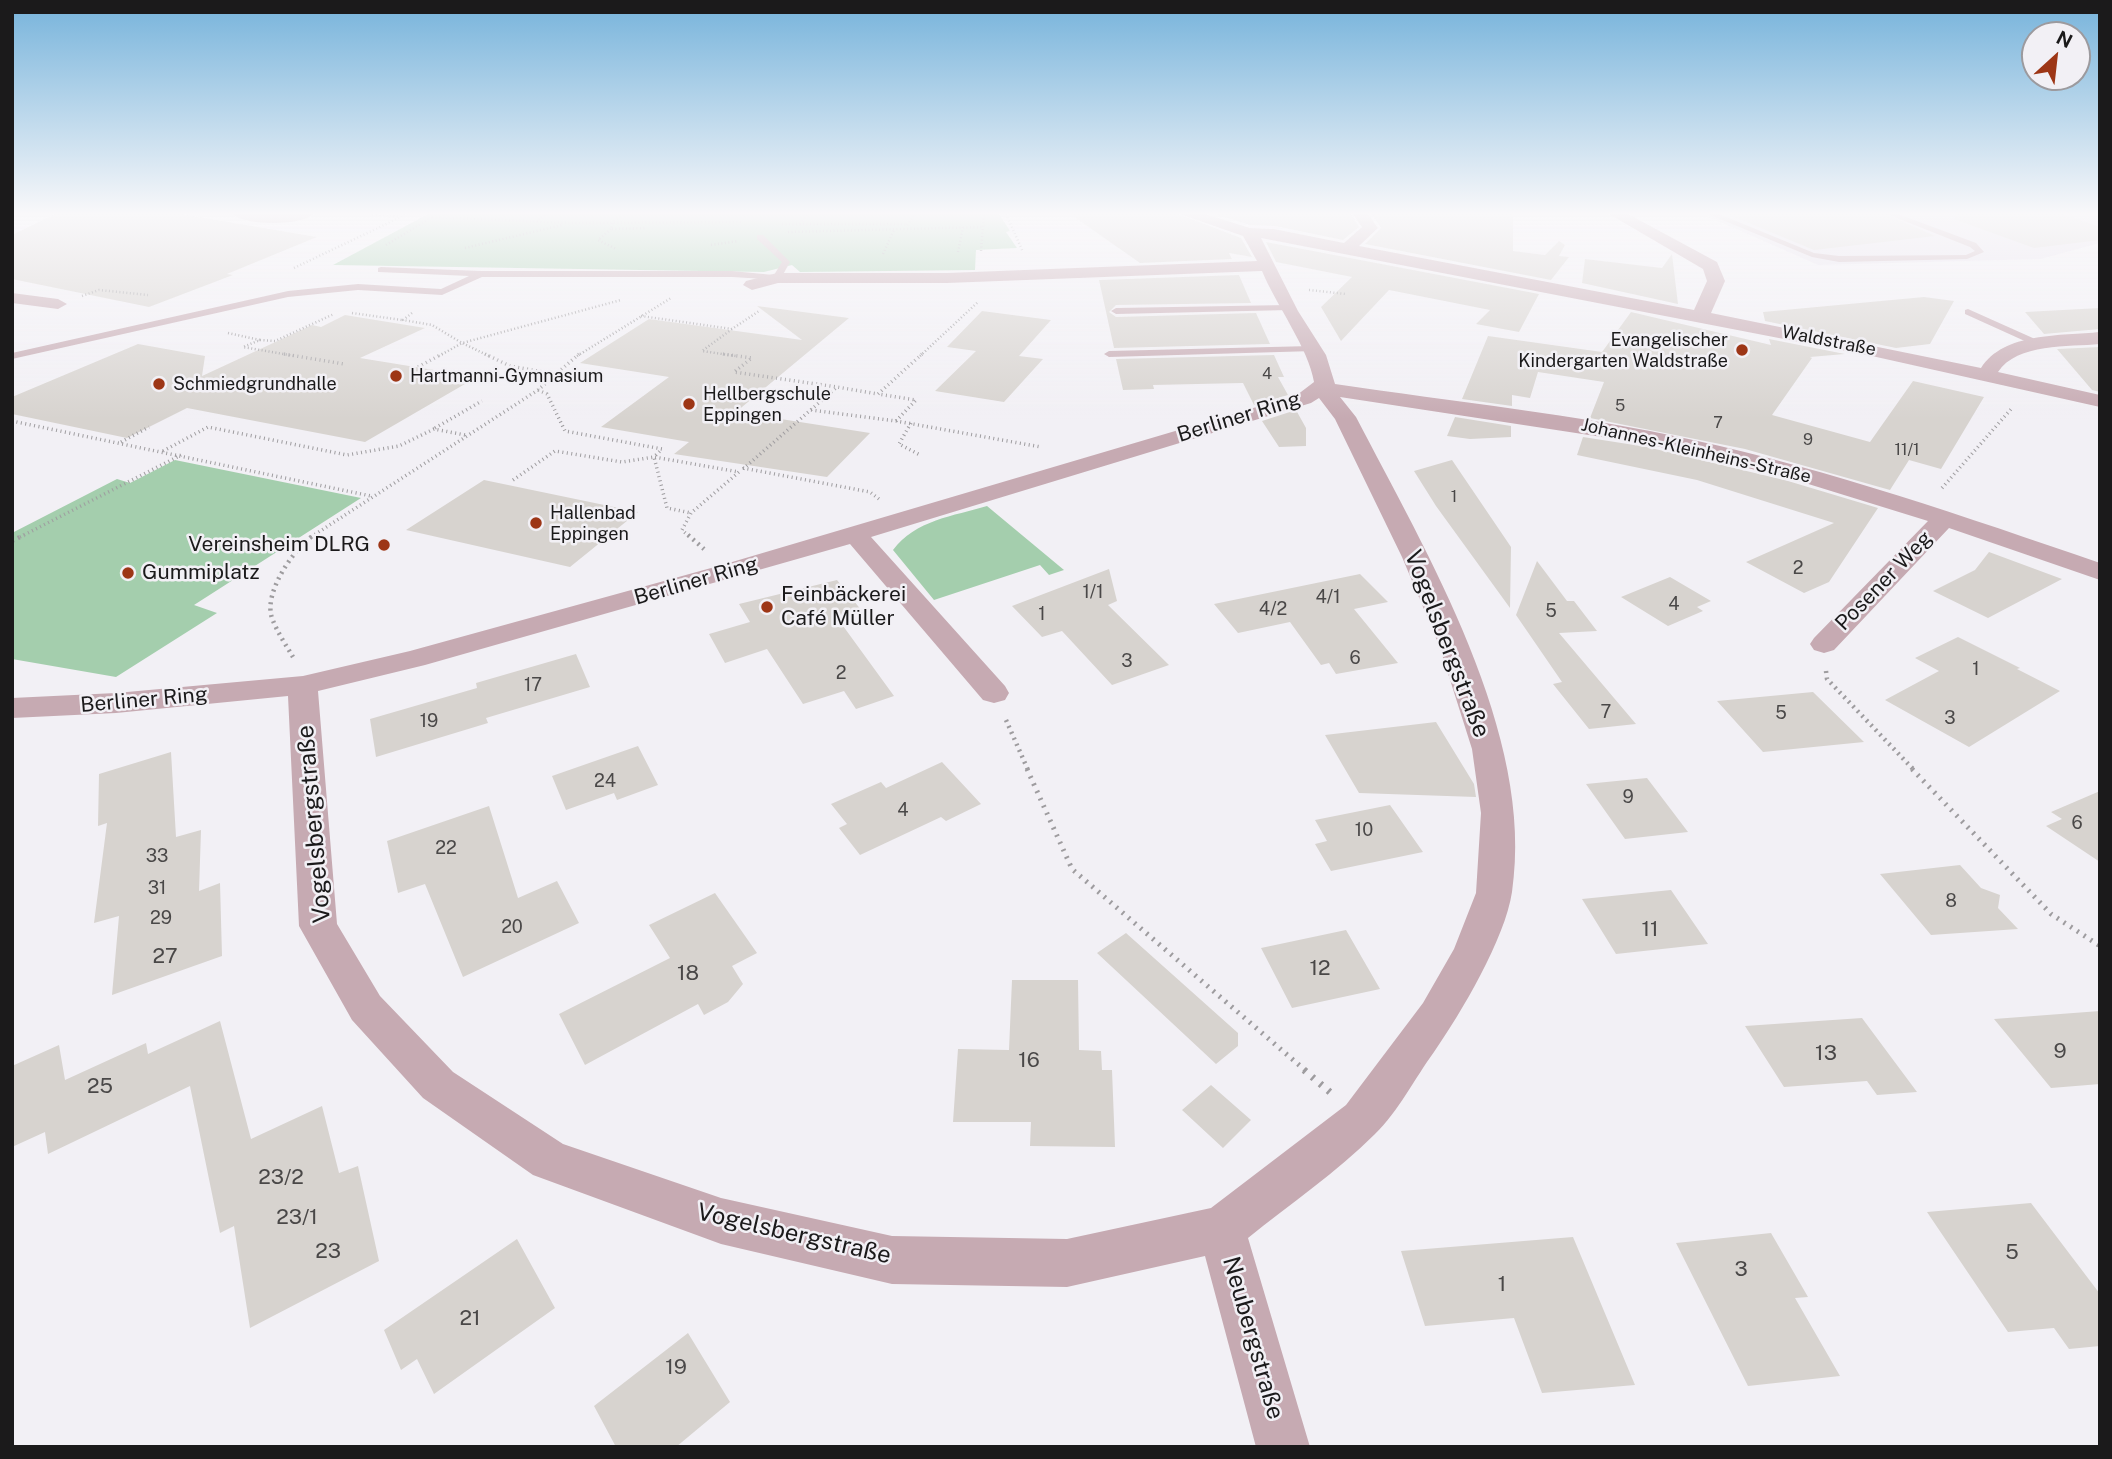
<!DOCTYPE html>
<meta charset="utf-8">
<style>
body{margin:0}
#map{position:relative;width:2112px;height:1459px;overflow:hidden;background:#f2f0f5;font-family:"Public Sans",sans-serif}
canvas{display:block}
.frame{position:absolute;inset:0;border:14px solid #1b1a1b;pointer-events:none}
.north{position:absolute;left:2021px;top:21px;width:70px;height:70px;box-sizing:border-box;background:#f2f0f5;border:2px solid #9c9a9e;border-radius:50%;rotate:27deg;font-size:19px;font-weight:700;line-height:28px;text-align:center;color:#1b1a1b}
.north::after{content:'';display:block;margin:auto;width:24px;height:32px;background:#9d3616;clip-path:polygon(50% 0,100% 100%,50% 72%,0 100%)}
</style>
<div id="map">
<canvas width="2112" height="1459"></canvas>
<div class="frame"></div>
<div class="north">N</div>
</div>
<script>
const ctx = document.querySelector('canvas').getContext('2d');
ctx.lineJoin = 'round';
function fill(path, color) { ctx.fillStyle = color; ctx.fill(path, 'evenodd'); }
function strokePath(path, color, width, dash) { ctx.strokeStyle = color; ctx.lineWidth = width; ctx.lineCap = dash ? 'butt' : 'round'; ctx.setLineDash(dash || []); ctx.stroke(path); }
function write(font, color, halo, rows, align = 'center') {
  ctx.font = font + ' "Public Sans",sans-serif'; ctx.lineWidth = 5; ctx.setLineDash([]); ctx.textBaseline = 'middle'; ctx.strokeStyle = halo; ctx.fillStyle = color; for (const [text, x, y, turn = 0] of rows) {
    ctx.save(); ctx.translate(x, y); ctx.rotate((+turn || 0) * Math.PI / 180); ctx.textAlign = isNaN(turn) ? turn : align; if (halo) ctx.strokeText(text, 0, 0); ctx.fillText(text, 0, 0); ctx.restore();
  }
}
const built = new Path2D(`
 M 1702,214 L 2100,214 L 2100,243 L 2041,259 L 1818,265 Z`);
const green = new Path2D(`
 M 428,214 L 999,214 L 1010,231 L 1006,232 L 1017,248 L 976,250 L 975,270 L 800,272 L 792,265 L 764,272 L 333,265 Z
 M 175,460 L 361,498 L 194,605 L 217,613 L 116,677 L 12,659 L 12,533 L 117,479 L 130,483 Z
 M 987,506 L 1064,570 L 1049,575 L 1040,565 L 934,600 L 893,550 C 915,520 954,516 987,506 Z`);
const building = new Path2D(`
 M 55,214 L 181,214 L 317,237 L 227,274 L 233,275 L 149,307 L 12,279 L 12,235 Z
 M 1070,214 L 1178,214 L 1241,238 L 1252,257 L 1229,253 L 1232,259 L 1140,263 Z
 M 1215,214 L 1351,214 L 1359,227 L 1343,240 L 1275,226 L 1250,225 Z
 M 1372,214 L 1513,214 L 1513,251 L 1545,255 L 1559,241 L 1565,245 L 1559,256 L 1569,257 L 1551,280 L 1365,244 L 1381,228 Z
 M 1727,214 L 1885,214 L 1935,236 L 1814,250 Z
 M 1955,214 L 2062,214 L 2100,227 L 2100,240 L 2034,248 L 1954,219 Z
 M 1266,242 L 1539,294 L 1519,332 L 1476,324 L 1490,310 L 1389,290 L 1341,341 L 1321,307 L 1352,277 L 1276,262 Z
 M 1672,254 L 1678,304 L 1582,283 L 1585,259 L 1662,268 Z
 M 1239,275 L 1251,303 L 1116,305 L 1109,312 L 1116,317 L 1256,313 L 1270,344 L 1114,348 L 1099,280 Z
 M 1924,297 L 1954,301 L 1930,344 L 1896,348 L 1765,321 L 1763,312 Z
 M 757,306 L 849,318 L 736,412 L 870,433 L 827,477 L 674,454 L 689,442 L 601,427 L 669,377 L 580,363 L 649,319 L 802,340 Z
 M 2100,308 L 2100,329 L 2044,334 L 2025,312 Z
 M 982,311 L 1051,320 L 1019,356 L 1043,359 L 1004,402 L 935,391 L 976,351 L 947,347 Z
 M 1631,312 L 1771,345 L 1769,339 L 1845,354 L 1810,357 L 1812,358 L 1772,415 L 1870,442 L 1913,381 L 1984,397 L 1941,469 L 1909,460 L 1890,490 L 1745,449 L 1590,418 L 1604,382 L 1538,372 L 1530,398 L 1512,395 L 1512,406 L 1462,399 L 1488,336 L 1602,352 Z
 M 345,315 L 425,328 L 360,358 L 477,377 L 365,442 L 187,408 L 127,438 L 12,414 L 12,397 L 138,344 L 205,356 L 202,376 L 312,325 L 321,327 Z
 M 2100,347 L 2100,392 L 2092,390 L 2057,349 Z
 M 1274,355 L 1284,377 L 1278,377 L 1288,395 L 1254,405 L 1243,383 L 1153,385 L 1154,389 L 1123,390 L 1116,359 Z
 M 1296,410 L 1306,428 L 1306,446 L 1279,447 L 1262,421 Z
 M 1455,417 L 1511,426 L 1511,437 L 1470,439 L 1447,436 Z
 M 1583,437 L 1647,447 L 1788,481 L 1878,508 L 1829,582 L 1804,593 L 1746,562 L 1834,523 L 1697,480 L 1577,455 Z
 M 1452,460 L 1511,547 L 1510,608 L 1436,506 L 1414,471 Z
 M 484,480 L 638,512 L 570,567 L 406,530 Z
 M 1989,552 L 2062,579 L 1988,618 L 1933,591 L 1975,570 Z
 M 1537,561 L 1567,601 L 1574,601 L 1597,631 L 1559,633 L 1636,724 L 1589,729 L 1553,684 L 1562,682 L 1516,615 Z
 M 1109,569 L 1117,601 L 1108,605 L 1169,665 L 1112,685 L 1062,631 L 1042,637 L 1012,606 Z
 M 1360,574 L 1388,602 L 1354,609 L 1398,663 L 1336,674 L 1329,663 L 1321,665 L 1290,622 L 1238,633 L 1214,604 Z
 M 1670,577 L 1711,601 L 1697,607 L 1703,611 L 1668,626 L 1621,597 Z
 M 837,580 L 862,611 L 838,619 L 894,696 L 856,709 L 844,691 L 803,704 L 767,649 L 725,663 L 709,634 L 750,622 L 739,604 Z
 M 1958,637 L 2020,668 L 2017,669 L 2060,691 L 1969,747 L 1885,700 L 1939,671 L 1915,658 Z
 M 576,654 L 590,687 L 486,718 L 488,723 L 376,757 L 370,719 L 477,688 L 476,683 Z
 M 1813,692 L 1864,742 L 1763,752 L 1717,701 Z
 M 1436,722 L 1474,784 L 1476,797 L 1359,793 L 1325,735 Z
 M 638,746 L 658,785 L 617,800 L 614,793 L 566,810 L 552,776 Z
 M 171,752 L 176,837 L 201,830 L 199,891 L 220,883 L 222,956 L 112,995 L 119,916 L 94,923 L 107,823 L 98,826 L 99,774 Z
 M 942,762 L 981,804 L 946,821 L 941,817 L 860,855 L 839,828 L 847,824 L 831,804 L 881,782 L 886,788 Z
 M 1647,778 L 1688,832 L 1625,839 L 1586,784 Z
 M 2100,791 L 2100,862 L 2046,826 L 2062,819 L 2051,812 Z
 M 1390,805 L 1423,852 L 1331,871 L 1315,844 L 1327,841 L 1315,820 Z
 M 489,806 L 518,898 L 557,881 L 579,923 L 463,977 L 425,884 L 398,893 L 387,841 Z
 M 1960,865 L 1981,888 L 2000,895 L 1998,908 L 2018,929 L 1931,935 L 1880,874 Z
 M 1671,890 L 1708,944 L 1616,954 L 1582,899 Z
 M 715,893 L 757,953 L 732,966 L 743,984 L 728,1002 L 704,1015 L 698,1004 L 585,1065 L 559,1014 L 670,958 L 649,925 Z
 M 1346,930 L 1380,989 L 1292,1008 L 1261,948 Z
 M 1126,933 L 1238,1033 L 1238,1046 L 1216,1064 L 1097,953 Z
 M 1012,980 L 1078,980 L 1079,1050 L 1101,1051 L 1102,1070 L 1112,1070 L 1115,1147 L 1030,1146 L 1031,1122 L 953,1122 L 958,1049 L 1009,1050 Z
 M 2100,1011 L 2100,1084 L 2051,1088 L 1994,1019 Z
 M 1862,1018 L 1917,1092 L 1877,1095 L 1867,1081 L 1784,1087 L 1745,1026 Z
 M 220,1021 L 251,1139 L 322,1106 L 339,1173 L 358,1166 L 379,1261 L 250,1328 L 234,1226 L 220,1233 L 190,1086 L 48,1154 L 45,1132 L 12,1147 L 12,1066 L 59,1045 L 65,1080 L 146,1043 L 148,1054 Z
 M 1211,1085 L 1251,1120 L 1223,1148 L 1182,1110 Z
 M 2031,1203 L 2100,1294 L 2100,1346 L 2069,1349 L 2054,1328 L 2008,1332 L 1927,1212 Z
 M 1771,1233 L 1808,1297 L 1795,1298 L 1840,1376 L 1748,1386 L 1676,1243 Z
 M 1573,1237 L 1635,1385 L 1542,1393 L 1514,1318 L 1425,1326 L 1401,1251 Z
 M 517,1239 L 555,1308 L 434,1394 L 417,1359 L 401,1370 L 384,1330 Z
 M 688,1333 L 730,1402 L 676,1447 L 616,1447 L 594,1406 Z`);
const pathFar4 = new Path2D(`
 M 369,214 L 400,217
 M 623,214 L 613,222 L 611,229 L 647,228
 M 1006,214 L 1023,252
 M 432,217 L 569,223 L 742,222
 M 536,222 L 546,214
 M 782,224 L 907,224
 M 800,224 L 808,214
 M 907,225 L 915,214
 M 611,229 L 598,240 L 616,249
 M 788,232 L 983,227
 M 386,245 L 432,217
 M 711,245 L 738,241
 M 465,248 L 562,225
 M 981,251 L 984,214
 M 958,252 L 963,227
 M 883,254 L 894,230
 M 294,268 L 407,214
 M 1309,290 L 1346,294
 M 82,296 L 99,290 L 148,295
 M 352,313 L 402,320
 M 412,313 L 403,320 L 432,325 L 462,343 L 439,356
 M 641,316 L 732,329 L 759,311
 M 732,329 L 702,351 L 736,356
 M 228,333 L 260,340 L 243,347 L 295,356
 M 260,340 L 275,341 L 334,314
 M 489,356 L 462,343 L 621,300
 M 577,356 L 671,298
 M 920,356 L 978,302`);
const pathFar3 = new Path2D(`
 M 284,354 L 344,364
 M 485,354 L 510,366 L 554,374
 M 723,354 L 752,358 L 734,372 L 837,387
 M 418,367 L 442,354
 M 538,390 L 547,394 L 565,431 L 662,449 L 654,457 L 739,472 L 691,513 L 682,530 L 690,537
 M 811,410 L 896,421 L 1041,447
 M 12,421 L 371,496
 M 896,421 L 916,400 L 878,394 L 922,354
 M 911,423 L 899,444 L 920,455
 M 435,428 L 482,401
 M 121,442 L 149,427
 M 163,451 L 208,427 L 347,455 L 399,446 L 434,429 L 465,435
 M 743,468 L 870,492 L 879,499
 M 743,469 L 837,387 L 878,394
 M 513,480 L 555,451 L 622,462 L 654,457 L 667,508 L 691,513
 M 1942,488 L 2012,408
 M 20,537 L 181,455
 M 311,537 L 538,390 L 579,354`);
const pathFar2 = new Path2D(`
 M 688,535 L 704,549
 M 12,541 L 24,535
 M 293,657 C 286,645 277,632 272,618 C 263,593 294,548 314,535
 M 1826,671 L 1827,679 L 1914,770
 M 1006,720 L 1028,770`);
const pathFar1 = new Path2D(`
 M 1027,769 L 1072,869 L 1306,1071
 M 1912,769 L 2051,914 L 2100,946`);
const path = new Path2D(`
 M 1304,1070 L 1331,1093`);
const service = new Path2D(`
 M 1708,214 L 1719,214 L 1814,253 L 1839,256 L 1966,255 L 1975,251 L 1970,247 L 1887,214 L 1898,214 L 1976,243 L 1984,252 L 1967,259 L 1839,262 L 1812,257 Z
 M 757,235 L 763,235 L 790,262 L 780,280 L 732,277 L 482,277 L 442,295 L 358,290 L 288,297 L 12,359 L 12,353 L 288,291 L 358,284 L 441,289 L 469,276 L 378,272 L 378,268 L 381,267 L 481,271 L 732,271 L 774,275 L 782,262 L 757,239 Z
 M 1287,305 L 1290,306 L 1290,310 L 1116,314 L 1111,311 L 1116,308 Z
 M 1968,309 L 2044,343 L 2046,345 L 2038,347 L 1965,314 L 1965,310 Z
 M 1311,346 L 1316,349 L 1314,351 L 1109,357 L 1104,354 L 1109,351 Z`);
const minor = new Path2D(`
 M 232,214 L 314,214 C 300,226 246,226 232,214 Z
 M 1180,214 L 1205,214 L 1250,228 L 1274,229 L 1344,243 L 1362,227 L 1353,214 L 1368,214 L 1378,228 L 1359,246 L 1694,310 L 1707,281 L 1703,269 L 1609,214 L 1628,214 L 1717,262 L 1725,281 L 1711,313 L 1981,368 C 2004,332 2061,336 2100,332 L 2100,344 C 2069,347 2017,343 1998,372 L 2100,395 L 2100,407 L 1872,356 L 1261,238 L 1298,311 L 1326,355 L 1335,384 C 1455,402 1575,414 1693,440 C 1831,470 1966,517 2100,563 L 2100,580 L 1949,528 L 1834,650 L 1824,653 L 1814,650 L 1810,644 L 1814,638 L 1928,521 L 1789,478 L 1648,444 L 1340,397 L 1356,417 C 1426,552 1536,735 1512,892 C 1505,939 1461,1013 1434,1052 C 1415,1078 1398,1112 1375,1134 C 1337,1172 1290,1204 1248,1238 L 1310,1447 L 1256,1447 L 1205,1256 L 1067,1287 L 892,1284 L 721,1244 L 533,1175 L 423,1098 L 352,1020 L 299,926 L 288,696 L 116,713 L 12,718 L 12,698 L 116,693 L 303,676 L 410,651 L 722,565 L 1297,395 L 1314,382 C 1309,349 1276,305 1262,271 L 947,283 L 778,283 L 752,290 L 743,285 L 746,281 L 777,273 L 947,273 L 1257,261 L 1243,236 ZM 1319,398 L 1335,419 L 1402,557 L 1439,645 L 1472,749 L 1481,813 L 1476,893 L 1454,949 L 1423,1003 L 1346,1105 L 1211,1208 L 1067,1239 L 892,1236 L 721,1198 L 563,1144 L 453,1072 L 380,996 L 337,924 L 318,691 L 425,665 L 850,544 L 983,700 L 994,703 L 1005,700 L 1009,693 L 1005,686 L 871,537 L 1311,403 Z
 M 12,293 L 58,299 L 67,304 L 58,309 L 12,303 Z`);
const markers = [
 [1742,350,7,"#9d3616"],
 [396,376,7,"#9d3616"],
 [159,384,7,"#9d3616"],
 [689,404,7,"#9d3616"],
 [536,523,7,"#9d3616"],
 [384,545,7,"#9d3616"],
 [128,573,7,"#9d3616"],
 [767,607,7,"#9d3616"]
];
const farNumbernames = [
 ["4",1267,374],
 ["5",1620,406],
 ["7",1718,423],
 ["9",1808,440],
 ["11/1",1907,450],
 ["1",1454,497]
];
const farPoinames = [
 ["Evangelischer",1728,340,"right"],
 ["Kindergarten Waldstraße",1728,361,"right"],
 ["Hartmanni-Gymnasium",410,376],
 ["Schmiedgrundhalle",173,384],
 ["Hellbergschule",703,394],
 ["Eppingen",703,415],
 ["Hallenbad",550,513],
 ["Eppingen",550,534]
];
const farStreetnames = [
 ["Waldstraße",1829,341,11],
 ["Johannes-Kleinheins-Straße",1696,451,13]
];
const numberNames = [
 ["2",1798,568],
 ["1/1",1093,592],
 ["4/1",1328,597],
 ["4",1674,604],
 ["4/2",1273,609],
 ["5",1551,611],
 ["1",1042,614],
 ["6",1355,658],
 ["3",1127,661],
 ["1",1976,669],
 ["2",841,673],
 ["17",533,685],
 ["7",1606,712],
 ["5",1781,713],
 ["3",1950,718],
 ["19",429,721],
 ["24",605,781],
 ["9",1628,797],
 ["4",903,810],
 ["6",2077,823],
 ["10",1364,830],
 ["22",446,848],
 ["33",157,856],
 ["31",157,888],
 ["8",1951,901],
 ["29",161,918],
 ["20",512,927]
];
const streetNames = [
 ["Berliner Ring",1239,417,-17],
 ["Berliner Ring",696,581,-16],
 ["Posener Weg",1884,581,-46],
 ["Berliner Ring",144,700,-5]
];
const poiNames = [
 ["Vereinsheim DLRG",370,545,"right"],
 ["Gummiplatz",142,573],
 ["Feinbäckerei",781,595],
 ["Café Müller",781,619]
];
const nearNumbernames = [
 ["11",1650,930],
 ["27",165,957],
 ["12",1320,969],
 ["18",688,974],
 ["9",2060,1052],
 ["13",1826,1054],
 ["16",1029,1061],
 ["25",100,1087],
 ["23/2",281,1178],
 ["23/1",297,1218],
 ["23",328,1252],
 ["5",2012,1253],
 ["3",1741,1270],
 ["1",1502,1285],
 ["21",470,1319],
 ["19",676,1368]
];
const nearStreetnames = [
 ["Vogelsbergstraße",1447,644,69],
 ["Vogelsbergstraße",314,824,-95],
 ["Vogelsbergstraße",794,1234,13],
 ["Neubergstraße",1253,1338,74]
];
fill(built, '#e7e1ed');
fill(green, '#a4cead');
fill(building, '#d7d3cf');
strokePath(pathFar4, '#9e9c9f', 2.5, [1, 2.5]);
strokePath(pathFar3, '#9e9c9f', 3.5, [1, 3.5]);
strokePath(pathFar2, '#9e9c9f', 4.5, [2, 4.5]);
strokePath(pathFar1, '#9e9c9f', 5, [2, 6]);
strokePath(path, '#9e9c9f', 7, [2.5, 8]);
fill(service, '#c6aab2');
fill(minor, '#c6aab2');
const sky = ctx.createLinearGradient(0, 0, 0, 419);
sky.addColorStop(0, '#76b3db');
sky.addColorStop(0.51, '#f9f8fa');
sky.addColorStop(1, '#f9f8fa00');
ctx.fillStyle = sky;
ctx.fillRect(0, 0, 2112, 419);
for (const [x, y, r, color] of markers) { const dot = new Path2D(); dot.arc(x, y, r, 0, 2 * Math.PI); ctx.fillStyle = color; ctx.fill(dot); strokePath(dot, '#f2f0f5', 2.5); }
write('16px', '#4a4848', null, farNumbernames);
write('18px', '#1b1a1b', '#f2f0f5', farPoinames, 'left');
write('18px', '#1b1a1b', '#f2f0f5', farStreetnames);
write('18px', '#4a4848', null, numberNames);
write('21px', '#1b1a1b', '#f2f0f5', streetNames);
write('21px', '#1b1a1b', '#f2f0f5', poiNames, 'left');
write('21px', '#4a4848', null, nearNumbernames);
write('24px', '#1b1a1b', '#f2f0f5', nearStreetnames);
</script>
